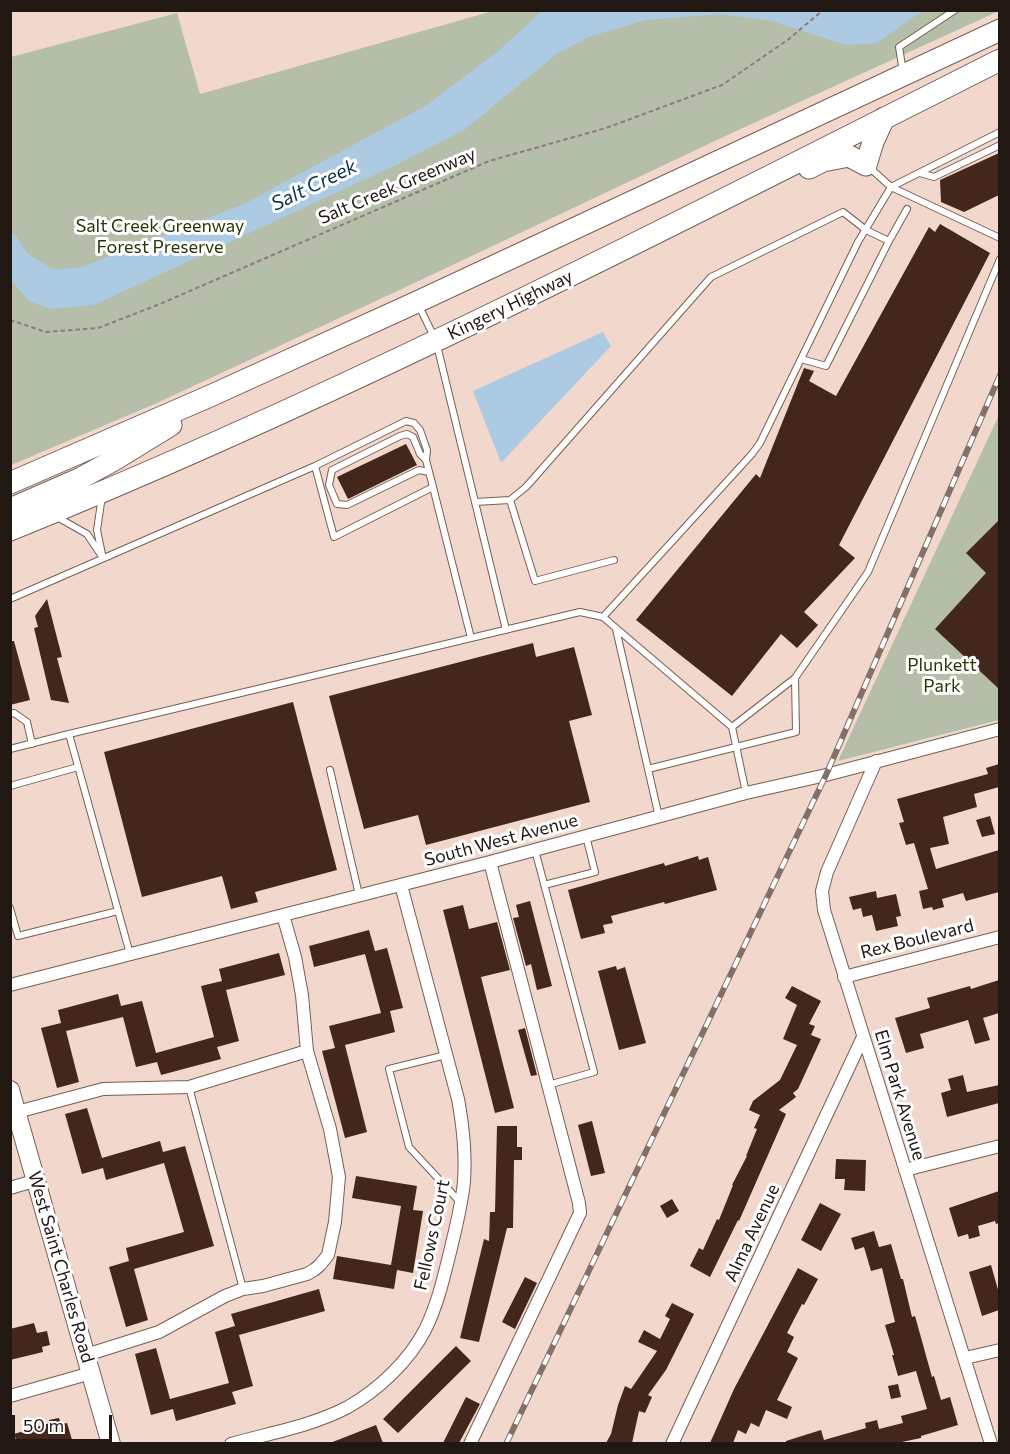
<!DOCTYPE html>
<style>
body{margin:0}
#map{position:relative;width:1010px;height:1454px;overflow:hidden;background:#f2d8cc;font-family:Commissioner,sans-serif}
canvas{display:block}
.frame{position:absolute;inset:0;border:12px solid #211813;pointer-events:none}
.scale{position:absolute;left:12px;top:1415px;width:100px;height:27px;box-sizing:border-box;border:3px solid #211813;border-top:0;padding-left:8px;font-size:18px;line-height:21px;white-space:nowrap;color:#211813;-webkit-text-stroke:4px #fff;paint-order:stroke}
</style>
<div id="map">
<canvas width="1010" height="1454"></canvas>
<div class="frame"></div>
<div class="scale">50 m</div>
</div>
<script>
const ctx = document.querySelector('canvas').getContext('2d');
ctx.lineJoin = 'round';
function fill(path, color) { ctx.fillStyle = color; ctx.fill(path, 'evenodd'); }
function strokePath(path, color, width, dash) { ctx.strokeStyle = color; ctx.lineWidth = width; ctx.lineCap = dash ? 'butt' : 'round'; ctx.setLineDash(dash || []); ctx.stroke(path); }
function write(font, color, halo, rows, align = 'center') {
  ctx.font = font + ' Commissioner,sans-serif'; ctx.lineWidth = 6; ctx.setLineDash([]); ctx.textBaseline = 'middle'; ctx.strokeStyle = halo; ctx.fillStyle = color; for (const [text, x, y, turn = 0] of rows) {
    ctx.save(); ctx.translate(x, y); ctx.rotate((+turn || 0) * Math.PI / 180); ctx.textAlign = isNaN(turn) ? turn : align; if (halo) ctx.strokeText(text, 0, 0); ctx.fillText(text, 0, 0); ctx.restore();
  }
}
const green = new Path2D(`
 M 493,11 L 999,11 L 734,132 L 408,286 L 157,403 L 11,465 L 11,57 L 177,13 L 200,94 Z
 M 999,415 L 999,720 L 838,761 Z`);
const water = new Path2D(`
 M 826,11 L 830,12 L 833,10 L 922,11 L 877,43 L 846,45 L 772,21 L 720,14 L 646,20 L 591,36 L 558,53 L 464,130 L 394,166 L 94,305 L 51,309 L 29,301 L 11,280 L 11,232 L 17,237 L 27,253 L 54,270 L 82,267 L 246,203 L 427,105 L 496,53 L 542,11 Z
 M 603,332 L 611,346 L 501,463 L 473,391 Z`);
const building = new Path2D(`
 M 999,153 L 999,195 L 964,212 L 941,202 L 940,180 Z
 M 940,224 L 990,253 L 839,545 L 855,558 L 804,612 L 818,625 L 797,648 L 781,634 L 732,696 L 636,620 L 756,474 L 760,478 L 804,368 L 814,371 L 809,381 L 836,396 L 929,227 L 935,232 Z
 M 406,444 L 417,465 L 348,499 L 337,477 Z
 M 999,520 L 999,689 L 935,629 L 986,573 L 966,553 Z
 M 47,599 L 62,657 L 57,658 L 69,703 L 51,700 L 34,628 L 38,627 L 35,616 Z
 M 10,641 L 14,641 L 30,700 L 10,705 Z
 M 533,643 L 536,657 L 574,647 L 592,715 L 569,721 L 590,802 L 426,845 L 418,815 L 364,829 L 329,696 Z
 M 293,702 L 337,870 L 255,892 L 258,902 L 231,909 L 222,876 L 142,897 L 104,752 Z
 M 999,764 L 999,787 L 974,794 L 977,807 L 943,817 L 949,844 L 930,848 L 936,869 L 999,850 L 999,892 L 966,901 L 963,893 L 942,899 L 944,907 L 933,910 L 932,907 L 923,909 L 919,891 L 928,889 L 914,843 L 906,845 L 899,823 L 904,822 L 897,799 L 988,774 L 986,768 Z
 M 990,816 L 995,834 L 982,837 L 976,820 Z
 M 698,856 L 699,860 L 708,857 L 717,890 L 665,904 L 664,902 L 611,916 L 613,923 L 603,925 L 605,933 L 581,939 L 568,890 L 664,863 L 665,866 Z
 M 876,891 L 877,898 L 896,894 L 901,916 L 896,917 L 898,926 L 876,931 L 872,915 L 863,917 L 861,908 L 853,910 L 849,897 Z
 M 530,901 L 552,986 L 537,990 L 531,964 L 526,966 L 513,918 L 519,917 L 516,905 Z
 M 463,905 L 469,929 L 497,922 L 510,970 L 481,977 L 514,1108 L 495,1113 L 443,910 Z
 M 369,930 L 375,951 L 387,948 L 403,1008 L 390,1011 L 395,1032 L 345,1045 L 367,1132 L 345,1138 L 322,1051 L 335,1048 L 329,1026 L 381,1013 L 365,954 L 314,967 L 309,946 Z
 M 279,953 L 285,975 L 226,990 L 239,1041 L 217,1047 L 221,1059 L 161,1075 L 157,1062 L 136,1067 L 123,1017 L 66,1031 L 79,1082 L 57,1088 L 41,1028 L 61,1023 L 58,1010 L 118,994 L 121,1006 L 142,1001 L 156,1053 L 214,1037 L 201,986 L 222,981 L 219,969 Z
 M 616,966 L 617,970 L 625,967 L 646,1043 L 619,1050 L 598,971 Z
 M 999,980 L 999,1013 L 983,1018 L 990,1040 L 975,1044 L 968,1020 L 920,1034 L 924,1048 L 906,1053 L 895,1018 L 930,1008 L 927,998 L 970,986 L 971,989 Z
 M 792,986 L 821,1001 L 809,1024 L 815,1026 L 811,1035 L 821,1039 L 798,1089 L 793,1093 L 796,1097 L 779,1110 L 786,1114 L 739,1221 L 738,1220 L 710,1277 L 690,1266 L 699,1248 L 703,1250 L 717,1219 L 719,1220 L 733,1185 L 732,1185 L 747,1156 L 746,1156 L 757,1129 L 754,1128 L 760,1115 L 749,1110 L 753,1101 L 780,1080 L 797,1045 L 783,1039 L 797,1005 L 785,998 Z
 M 525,1028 L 537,1075 L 531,1076 L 518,1030 Z
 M 963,1075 L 967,1092 L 999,1085 L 999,1103 L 947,1117 L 941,1093 L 951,1090 L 948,1079 Z
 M 87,1108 L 102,1158 L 160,1141 L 163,1152 L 185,1146 L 214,1246 L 134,1269 L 148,1320 L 126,1327 L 109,1267 L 129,1261 L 126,1248 L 184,1232 L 164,1163 L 106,1180 L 103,1168 L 82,1174 L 65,1114 Z
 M 592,1121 L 605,1173 L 591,1176 L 578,1125 Z
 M 497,1126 L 517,1126 L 517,1147 L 522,1147 L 522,1160 L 514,1160 L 513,1228 L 507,1228 L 479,1342 L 460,1338 L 484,1239 L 489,1241 L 490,1212 L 495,1212 Z
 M 836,1159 L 866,1160 L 865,1191 L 844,1190 L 845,1179 L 835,1179 Z
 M 356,1176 L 417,1186 L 413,1210 L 423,1211 L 413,1273 L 397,1270 L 394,1289 L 333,1279 L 337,1256 L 391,1265 L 401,1206 L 352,1198 Z
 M 999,1191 L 999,1223 L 996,1224 L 995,1221 L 978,1226 L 980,1236 L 969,1239 L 968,1234 L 958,1237 L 949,1208 Z
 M 672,1199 L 679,1211 L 667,1218 L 660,1206 Z
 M 820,1203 L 841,1214 L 821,1251 L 801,1240 Z
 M 874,1231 L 879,1247 L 891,1244 L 901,1279 L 903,1279 L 912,1317 L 915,1316 L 932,1377 L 934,1376 L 941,1400 L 950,1397 L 958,1425 L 921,1436 L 921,1438 L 897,1443 L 786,1443 L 786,1441 L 821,1430 L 824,1440 L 866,1428 L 865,1423 L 877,1420 L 879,1429 L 903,1423 L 901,1416 L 927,1409 L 916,1371 L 898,1376 L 892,1355 L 894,1355 L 885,1325 L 895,1322 L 882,1268 L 871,1271 L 864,1247 L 855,1250 L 851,1238 Z
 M 991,1265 L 999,1293 L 999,1310 L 982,1316 L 969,1272 Z
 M 798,1268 L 818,1279 L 804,1305 L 802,1304 L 787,1333 L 794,1337 L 787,1352 L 798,1358 L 777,1400 L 792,1407 L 787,1419 L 766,1410 L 759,1427 L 751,1423 L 746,1434 L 738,1430 L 733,1443 L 710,1443 L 734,1389 Z
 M 525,1277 L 537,1283 L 515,1329 L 502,1322 Z
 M 319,1289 L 325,1311 L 239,1335 L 253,1386 L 232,1392 L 236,1404 L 176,1421 L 173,1409 L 151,1415 L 135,1354 L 156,1348 L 170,1399 L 229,1383 L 215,1332 L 235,1326 L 231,1314 Z
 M 672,1303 L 694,1314 L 666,1370 L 648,1395 L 652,1397 L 645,1413 L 639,1411 L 632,1443 L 606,1443 L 611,1434 L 618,1405 L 625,1386 L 631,1389 L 657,1351 L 638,1342 L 644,1330 L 660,1339 L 670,1319 L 665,1316 Z
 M 34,1323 L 37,1333 L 47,1331 L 50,1345 L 42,1347 L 43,1352 L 10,1360 L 10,1329 Z
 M 456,1346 L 471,1361 L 398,1433 L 383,1419 Z
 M 898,1384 L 901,1397 L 891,1399 L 888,1386 Z
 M 466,1397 L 480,1404 L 459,1443 L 443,1443 Z
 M 59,1418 L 61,1424 L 67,1423 L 73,1443 L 17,1443 L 14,1434 L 50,1423 L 49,1420 Z
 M 376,1425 L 383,1443 L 330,1443 Z`);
const path = new Path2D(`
 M 10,320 L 46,332 L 98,328 L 160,304 L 489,161 L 606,128 L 722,85 L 789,39 L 823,10`);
const service = new Path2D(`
 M 903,72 L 899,47 L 955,10
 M 869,167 L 891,187 L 1000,238
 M 920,173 L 934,177 L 1000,145
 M 889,241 L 907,209
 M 418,304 L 436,341 L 506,630
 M 426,460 L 420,454 L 413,437 L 407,434 L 400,436 L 332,470 L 329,485 L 337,504 L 347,505 L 419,470 L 429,472
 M 315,466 L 406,421 L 414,423 L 420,430 L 427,450 L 426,460 L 433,487
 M 102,496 L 97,530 L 102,554
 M 510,500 L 535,581 L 614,560
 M 475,502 L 510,500 L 526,487 L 711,277 L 843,212 L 866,230 L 889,241 L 826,366 L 801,359
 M 57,517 L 87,534 L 103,558
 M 10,599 L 315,466 L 334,537 L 433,487 L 471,638
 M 603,617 L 752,454 L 760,443 L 858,242 L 891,187 L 1000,132
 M 616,629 L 659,817
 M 10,714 L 14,713 L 27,722 L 32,744
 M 732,727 L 795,678 L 868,572 L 1000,259
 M 69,734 L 580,612 L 603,617 L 732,727 L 746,793
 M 10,749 L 69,734 L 130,954
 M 648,769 L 796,732 L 795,678
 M 330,770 L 359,895
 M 10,786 L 78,767
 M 535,850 L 594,1072 L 548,1085
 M 544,885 L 595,872 L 586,836
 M 10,908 L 18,936 L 118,911
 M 446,1055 L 389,1069 L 409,1147 L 460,1202
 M 189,1087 L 243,1289`);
const minor = new Path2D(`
 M 876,761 L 827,872 L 822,891 L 824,910 L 991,1444
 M 844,977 L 1000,937
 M 10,985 L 490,862 L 746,793 L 826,775 L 1000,729
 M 17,1112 L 103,1089 L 189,1087 L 307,1051
 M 905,1170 L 1000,1146
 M 10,1188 L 37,1180
 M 86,1355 L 159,1332 L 225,1296 L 243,1289 L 263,1286 L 307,1274 L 314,1270 L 320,1265 L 328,1255 L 335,1222 L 339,1177 L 330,1129 L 307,1051 L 302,995 L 295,957 L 283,915
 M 965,1358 L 1000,1350
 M 10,1396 L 91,1373
 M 231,1444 C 270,1433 312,1426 348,1407 C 378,1390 409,1361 425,1330 C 438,1304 444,1276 451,1248 C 456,1226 462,1204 464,1181 C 466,1153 463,1126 458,1099 L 401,885
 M 470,1444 L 580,1213 L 579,1203 L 490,862
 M 672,1444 L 863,1037`);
const secondary = new Path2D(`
 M 10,1090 L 111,1444`);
const trunk = new Path2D(`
 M 809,168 L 823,161 L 849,156 L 866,165 L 873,142 L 884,118
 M 10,483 L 210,396 L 417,302 L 1000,30
 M 10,509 L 81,478 L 114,460 L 171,425
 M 10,530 C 349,393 674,224 1000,60`);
const rail = new Path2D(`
 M 506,1444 L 826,775 L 1000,375`);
const streetNames = [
 ["Salt Creek Greenway",397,186,-23],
 ["Kingery Highway",510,305,-26],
 ["South West Avenue",501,840,-15],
 ["Rex Boulevard",917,939,-14],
 ["Elm Park Avenue",900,1095,73],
 ["Alma Avenue",752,1233,-65],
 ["Fellows Court",432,1235,-78],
 ["West Saint Charles Road",61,1267,74]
];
const parkNames = [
 ["Salt Creek Greenway",160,226],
 ["Forest Preserve",160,247],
 ["Plunkett",942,665],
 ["Park",942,686]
];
const waterNames = [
 ["Salt Creek",314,185,-26]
];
fill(green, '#b4bea8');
fill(water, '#accbe3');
fill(building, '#43261c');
strokePath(service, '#755f55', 8);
strokePath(minor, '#755f55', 14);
strokePath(secondary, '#755f55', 20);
strokePath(trunk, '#755f55', 23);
strokePath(path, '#8e7c74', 2, [4.5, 3]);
strokePath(service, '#fff', 6);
strokePath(minor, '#fff', 12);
strokePath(secondary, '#fff', 18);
strokePath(trunk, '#fff', 21);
strokePath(rail, '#827169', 6);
strokePath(rail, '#fff', 4, [11]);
write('18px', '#211813', '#fff', streetNames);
write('18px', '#253804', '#fff', parkNames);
write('italic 20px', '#0e344d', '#fff', waterNames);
</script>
